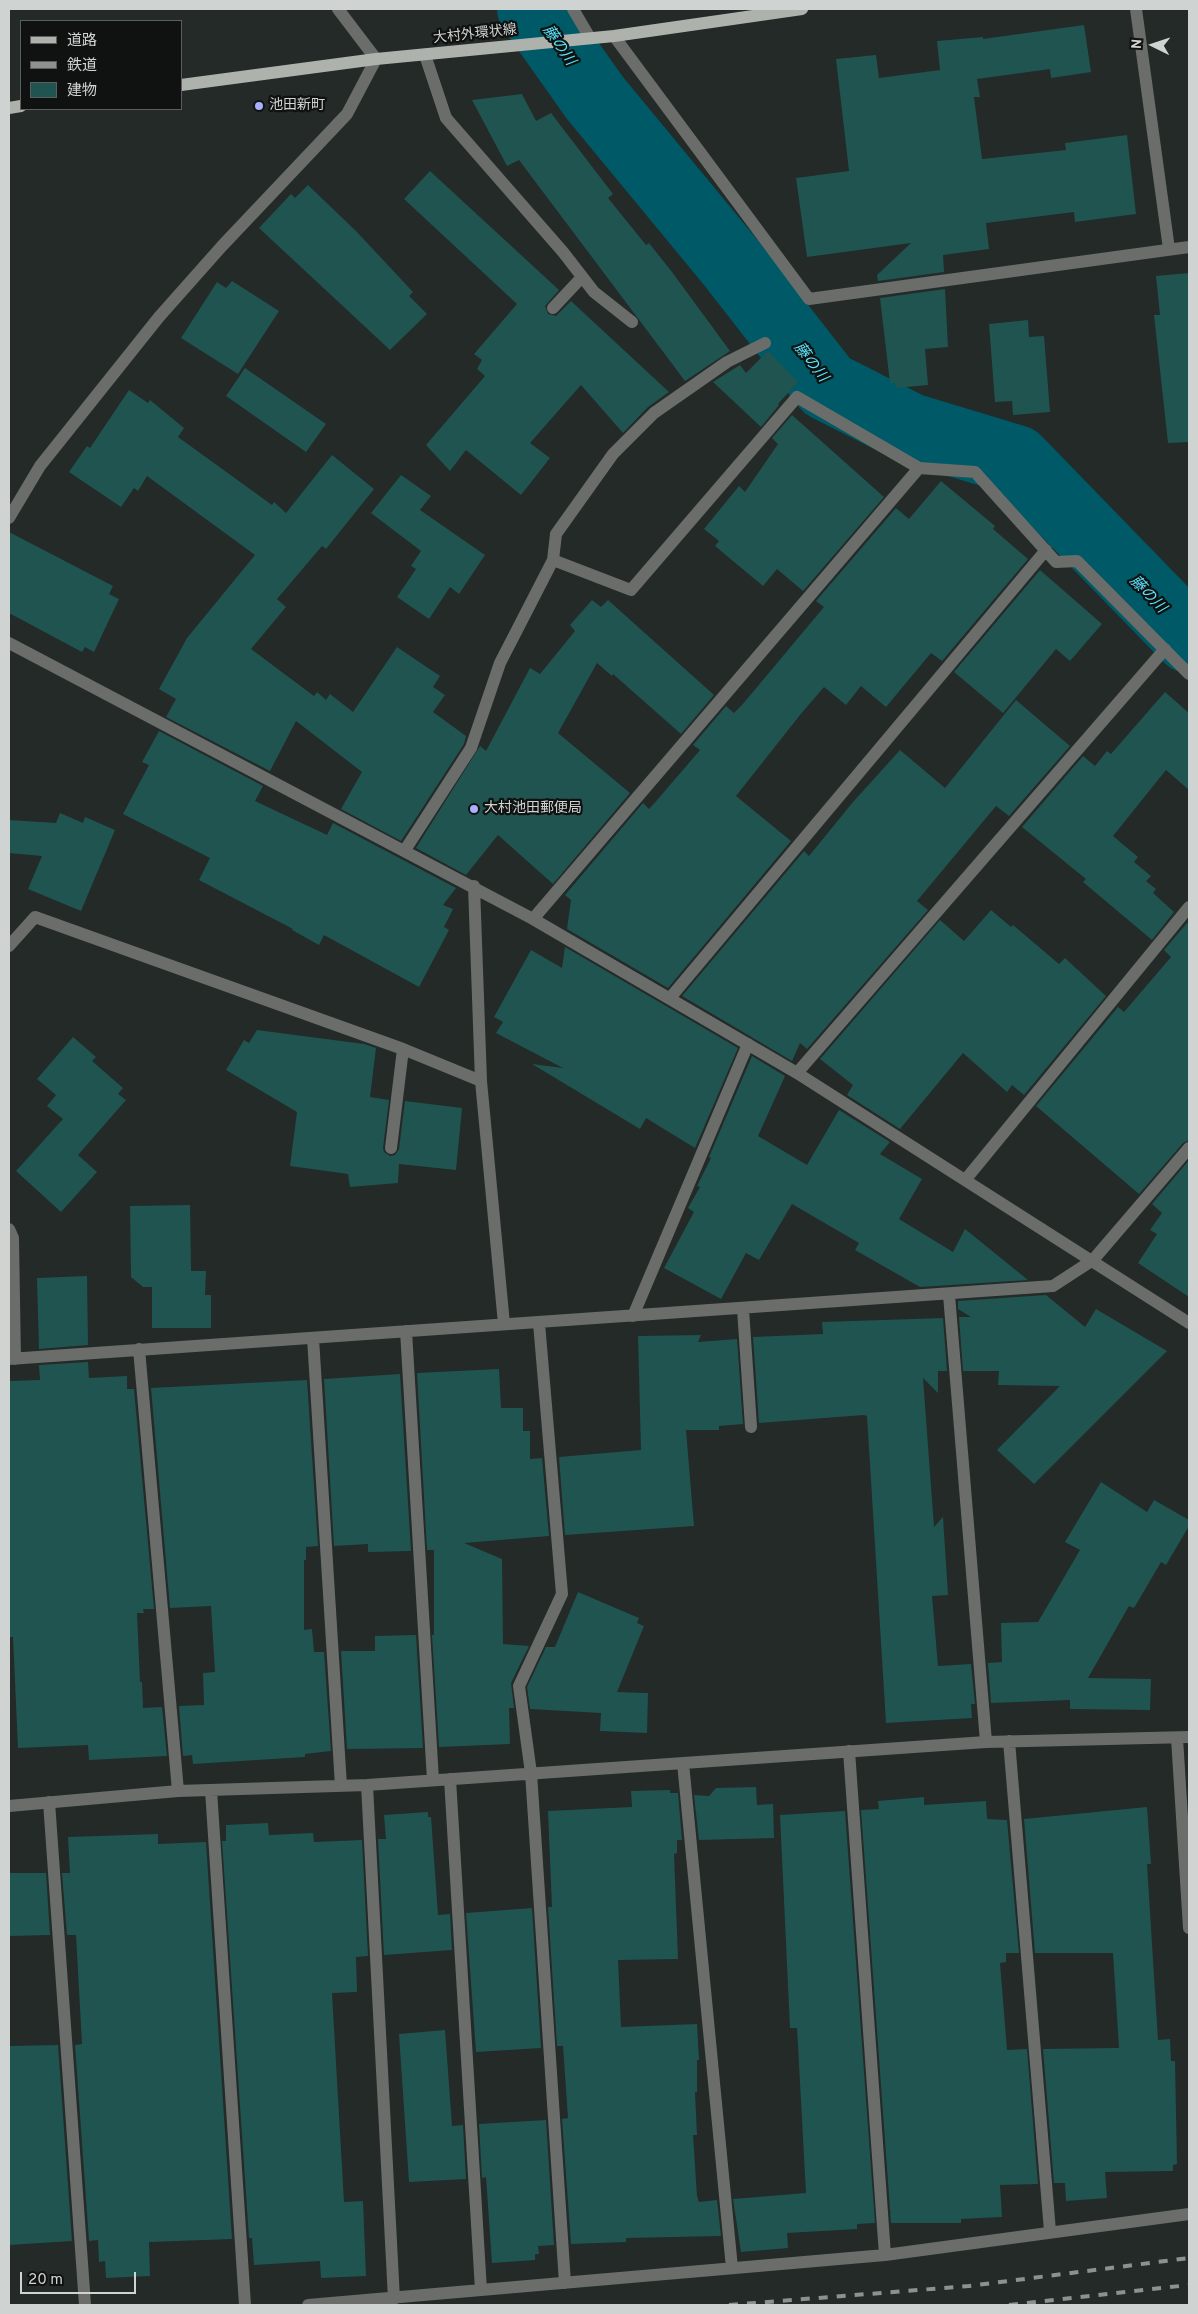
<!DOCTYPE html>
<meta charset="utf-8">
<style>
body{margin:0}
#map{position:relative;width:1198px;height:2314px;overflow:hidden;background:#232a27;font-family:Overpass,"Noto Sans JP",sans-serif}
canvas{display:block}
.frame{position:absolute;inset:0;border:10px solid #cfd3d1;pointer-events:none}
.legend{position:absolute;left:20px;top:20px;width:162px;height:90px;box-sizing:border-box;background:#0f1210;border:1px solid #5c5f5d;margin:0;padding:6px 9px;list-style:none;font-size:15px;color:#cfd3d1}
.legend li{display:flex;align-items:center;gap:10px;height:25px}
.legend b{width:25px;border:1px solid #5c5f5d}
.north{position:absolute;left:1128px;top:20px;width:50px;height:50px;-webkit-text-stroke:4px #0f1210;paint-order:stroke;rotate:274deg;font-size:14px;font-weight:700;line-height:20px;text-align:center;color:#cfd3d1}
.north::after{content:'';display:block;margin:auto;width:18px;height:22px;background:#cfd3d1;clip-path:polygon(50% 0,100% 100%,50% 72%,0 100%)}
.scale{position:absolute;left:20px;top:2272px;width:116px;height:22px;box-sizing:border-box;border:2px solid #cfd3d1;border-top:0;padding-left:6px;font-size:15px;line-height:18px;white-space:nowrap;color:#cfd3d1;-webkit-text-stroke:4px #0f1210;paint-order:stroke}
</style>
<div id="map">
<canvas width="1198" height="2314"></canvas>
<div class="frame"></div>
<ul class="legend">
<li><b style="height:6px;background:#adb2ac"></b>道路</li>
<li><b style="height:6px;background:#8d928f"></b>鉄道</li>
<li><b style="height:14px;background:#205450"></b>建物</li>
</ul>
<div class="north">N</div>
<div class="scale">20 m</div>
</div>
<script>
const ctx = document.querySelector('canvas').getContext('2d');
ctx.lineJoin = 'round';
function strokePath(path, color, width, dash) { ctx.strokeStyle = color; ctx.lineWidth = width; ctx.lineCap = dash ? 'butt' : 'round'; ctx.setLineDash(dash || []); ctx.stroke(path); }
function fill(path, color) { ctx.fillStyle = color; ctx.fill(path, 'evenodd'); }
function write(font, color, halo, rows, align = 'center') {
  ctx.font = font + ' Overpass,"Noto Sans JP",sans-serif'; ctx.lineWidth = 4.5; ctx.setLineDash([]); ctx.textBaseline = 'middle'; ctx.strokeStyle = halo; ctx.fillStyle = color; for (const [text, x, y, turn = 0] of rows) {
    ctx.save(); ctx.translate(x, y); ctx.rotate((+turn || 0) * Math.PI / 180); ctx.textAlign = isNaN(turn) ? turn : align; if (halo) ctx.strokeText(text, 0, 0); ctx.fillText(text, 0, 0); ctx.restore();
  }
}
const river = new Path2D(`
 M 532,9 L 595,98 L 732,264 L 827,386 L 910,428 L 1016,460 L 1189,638`);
const building = new Path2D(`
 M 1084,25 L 1091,72 L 1051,78 L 1050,69 L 977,79 L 980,97 L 974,97 L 982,159 L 1066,150 L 1065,143 L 1127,135 L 1136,214 L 1075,222 L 1074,212 L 986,223 L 989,249 L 943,255 L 944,272 L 878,281 L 877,275 L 911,243 L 807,257 L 796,178 L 849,171 L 836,59 L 876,55 L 879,78 L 940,70 L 937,41 L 983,37 L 983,39 Z
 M 522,94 L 536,121 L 551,113 L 613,194 L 608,198 L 646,245 L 649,243 L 672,272 L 730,351 L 685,381 L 519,160 L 507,166 L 472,100 Z
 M 430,171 L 559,290 L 545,306 L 548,314 L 556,316 L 571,301 L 669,392 L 648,407 L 623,433 L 581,385 L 530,443 L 550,458 L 521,495 L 466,450 L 450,471 L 426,445 L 485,376 L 477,369 L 482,360 L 474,354 L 517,304 L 404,199 Z
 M 308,185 L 356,231 L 413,292 L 409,296 L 427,314 L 390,350 L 259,228 L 291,194 L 295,198 Z
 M 1189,273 L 1189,442 L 1168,443 L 1154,315 L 1160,315 L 1156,276 Z
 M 232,281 L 279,311 L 238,374 L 181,338 L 217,282 L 226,288 Z
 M 945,289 L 948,347 L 925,349 L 928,385 L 896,388 L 896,383 L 890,383 L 880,298 Z
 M 1028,320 L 1029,337 L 1044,336 L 1050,412 L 1013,415 L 1012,401 L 995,402 L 989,324 Z
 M 768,351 L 798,382 L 778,404 L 779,405 L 761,427 L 713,382 L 740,365 L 746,373 Z
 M 245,368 L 326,424 L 306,452 L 226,396 Z
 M 129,390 L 148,403 L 150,400 L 184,428 L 178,437 L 272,505 L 274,502 L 286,513 L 332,455 L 374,489 L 326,549 L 322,546 L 277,599 L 286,607 L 251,649 L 314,696 L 317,692 L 326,700 L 330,694 L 353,712 L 397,647 L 440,676 L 433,687 L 445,695 L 433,712 L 466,736 L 464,744 L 401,841 L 341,809 L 362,772 L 296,721 L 270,771 L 166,717 L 176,699 L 159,689 L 187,638 L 255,555 L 147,476 L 138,491 L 134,488 L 121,507 L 69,472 L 87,446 L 90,448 Z
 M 792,415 L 884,497 L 803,591 L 777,569 L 763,586 L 715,546 L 719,541 L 704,529 L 739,486 L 745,492 L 778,444 L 772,438 Z
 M 401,475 L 431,496 L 420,510 L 485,555 L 459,594 L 450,587 L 429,619 L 397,597 L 416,569 L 411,566 L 421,551 L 371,513 Z
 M 941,481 L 995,526 L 993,529 L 1028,559 L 942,661 L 931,653 L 886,707 L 861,686 L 846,705 L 824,687 L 800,715 L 736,796 L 791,841 L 668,988 L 567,929 L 571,900 L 565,895 L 643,803 L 649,809 L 658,799 L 700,750 L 693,745 L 726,706 L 734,713 L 742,705 L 824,607 L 816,601 L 896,508 L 909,519 Z
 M 9,532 L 113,586 L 109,594 L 119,599 L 94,652 L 85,647 L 82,652 L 9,613 Z
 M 1040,570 L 1102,624 L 1070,661 L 1056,649 L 1003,713 L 954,672 Z
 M 592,600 L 601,607 L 608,600 L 714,695 L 681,734 L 613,674 L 612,676 L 597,663 L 558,733 L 630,793 L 553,884 L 498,835 L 466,875 L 416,848 L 480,746 L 486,751 L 530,668 L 540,674 L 575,631 L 570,625 Z
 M 1165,692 L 1189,713 L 1189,790 L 1166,770 L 1113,836 L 1138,857 L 1134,862 L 1151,876 L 1146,881 L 1156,889 L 1153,893 L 1174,912 L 1152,940 L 1083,882 L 1086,879 L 1022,827 L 1083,756 L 1095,766 L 1107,751 L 1111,754 Z
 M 1016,700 L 1070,746 L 1009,816 L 996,806 L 917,901 L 928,910 L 807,1049 L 800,1043 L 792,1061 L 682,996 L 804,851 L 809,856 L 853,802 L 900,750 L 945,788 Z
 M 159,731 L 263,786 L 255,801 L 327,835 L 333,823 L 456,888 L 443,905 L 453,909 L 444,927 L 449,930 L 419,987 L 324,935 L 319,945 L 292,930 L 293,929 L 199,880 L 210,858 L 123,814 L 149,765 L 142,762 Z
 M 60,813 L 83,823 L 85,817 L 115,830 L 81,911 L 28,889 L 42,856 L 9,853 L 9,820 L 56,823 Z
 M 991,910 L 1011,927 L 1013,925 L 1059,964 L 1065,958 L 1106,996 L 1024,1095 L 1012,1085 L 1007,1092 L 963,1053 L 900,1129 L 847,1095 L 853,1085 L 820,1059 L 940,920 L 964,941 Z
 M 1187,923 L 1189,925 L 1189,1140 L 1183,1143 L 1139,1194 L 1036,1106 L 1118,1007 L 1124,1012 L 1171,957 L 1164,950 Z
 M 565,947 L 738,1048 L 695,1148 L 646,1118 L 640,1129 L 532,1064 L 563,1068 L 496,1033 L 503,1022 L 494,1017 L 531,950 L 562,968 Z
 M 257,1030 L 364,1044 L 376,1048 L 370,1097 L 389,1100 L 383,1148 L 384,1152 L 390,1156 L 395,1155 L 399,1149 L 405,1101 L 462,1108 L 456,1170 L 399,1164 L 398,1183 L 350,1187 L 348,1174 L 290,1166 L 297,1112 L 226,1070 L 244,1040 L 249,1043 Z
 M 73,1037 L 96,1057 L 92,1061 L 123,1088 L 118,1094 L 126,1100 L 78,1155 L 97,1172 L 61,1212 L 16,1171 L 63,1119 L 47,1106 L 56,1095 L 37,1079 Z
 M 752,1056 L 785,1076 L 758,1136 L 807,1165 L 839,1110 L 890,1142 L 880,1154 L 922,1179 L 899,1219 L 953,1252 L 965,1229 L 1028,1280 L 920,1287 L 855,1250 L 859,1243 L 792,1204 L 759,1260 L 746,1253 L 721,1299 L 664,1268 L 694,1212 L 688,1208 L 700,1187 L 697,1186 L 711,1158 L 709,1157 Z
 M 1189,1160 L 1189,1297 L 1138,1263 L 1157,1234 L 1150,1230 L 1162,1213 L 1152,1204 Z
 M 190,1205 L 191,1271 L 206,1271 L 205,1295 L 211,1295 L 211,1328 L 152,1328 L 152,1287 L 143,1287 L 131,1277 L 130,1206 Z
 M 87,1276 L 88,1345 L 39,1349 L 37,1278 Z
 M 1046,1295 L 1085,1327 L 1096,1309 L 1167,1351 L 1034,1484 L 997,1450 L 1060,1386 L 998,1385 L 999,1371 L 963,1371 L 959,1317 L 971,1317 L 958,1309 L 958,1301 Z
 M 943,1318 L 947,1371 L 938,1371 L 938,1393 L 923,1378 L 934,1527 L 943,1517 L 948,1595 L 932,1596 L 938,1666 L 971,1664 L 975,1704 L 971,1704 L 972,1718 L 886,1723 L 867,1416 L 864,1415 L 759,1423 L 753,1337 L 823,1334 L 822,1322 Z
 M 701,1335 L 698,1342 L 737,1339 L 743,1424 L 719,1426 L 719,1430 L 686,1430 L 694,1526 L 565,1535 L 559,1457 L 641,1450 L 638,1336 Z
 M 88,1362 L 89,1378 L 127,1376 L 127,1389 L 134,1389 L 154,1609 L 143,1609 L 144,1613 L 137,1613 L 140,1682 L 142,1682 L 143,1708 L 162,1707 L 167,1756 L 89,1760 L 88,1745 L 18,1748 L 13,1637 L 9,1637 L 9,1381 L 40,1380 L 39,1365 Z
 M 499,1369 L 501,1408 L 523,1408 L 523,1431 L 530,1431 L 530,1459 L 542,1458 L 549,1536 L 464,1543 L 502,1559 L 503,1644 L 529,1646 L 511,1683 L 514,1708 L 509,1708 L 510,1744 L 439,1747 L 432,1635 L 434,1635 L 434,1550 L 427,1550 L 417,1373 Z
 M 400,1374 L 411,1551 L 368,1552 L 368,1544 L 334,1546 L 324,1379 Z
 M 307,1380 L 318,1546 L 306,1547 L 306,1560 L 304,1560 L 304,1630 L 312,1629 L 314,1652 L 324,1652 L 331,1751 L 305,1754 L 305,1757 L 193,1764 L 192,1755 L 183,1756 L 179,1706 L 204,1705 L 203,1673 L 215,1672 L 211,1606 L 170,1608 L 151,1388 Z
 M 1101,1482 L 1147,1512 L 1154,1500 L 1189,1520 L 1189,1526 L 1166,1565 L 1161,1562 L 1134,1608 L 1129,1606 L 1088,1678 L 1151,1679 L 1150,1710 L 1070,1709 L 1070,1700 L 991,1703 L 988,1663 L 1002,1662 L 1001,1623 L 1038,1622 L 1080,1550 L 1065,1542 Z
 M 578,1592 L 639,1618 L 637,1623 L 644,1626 L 617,1692 L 648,1693 L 647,1733 L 600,1731 L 601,1713 L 530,1709 L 527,1687 L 546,1647 L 555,1647 Z
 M 416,1635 L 423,1748 L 347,1749 L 341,1651 L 375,1651 L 375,1636 Z
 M 756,1787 L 757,1805 L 773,1804 L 774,1838 L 699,1840 L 694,1795 L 709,1796 L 716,1788 Z
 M 670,1790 L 670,1793 L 678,1793 L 682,1840 L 677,1840 L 677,1853 L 674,1854 L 678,1959 L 618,1960 L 621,2027 L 697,2024 L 699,2060 L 697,2060 L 697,2092 L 695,2092 L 697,2135 L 693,2135 L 697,2196 L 699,2202 L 717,2200 L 721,2236 L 626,2238 L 626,2242 L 571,2244 L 562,2119 L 568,2118 L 563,2046 L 557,2046 L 548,1907 L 552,1907 L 548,1811 L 632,1807 L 631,1791 Z
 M 924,1797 L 924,1805 L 986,1801 L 987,1819 L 1007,1820 L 1019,1953 L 1006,1953 L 1006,1962 L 1000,1963 L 1007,2050 L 1027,2049 L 1038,2184 L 1000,2185 L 1002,2217 L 961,2219 L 961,2223 L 891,2223 L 861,1810 L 879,1809 L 878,1801 Z
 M 1147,1807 L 1151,1864 L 1147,1864 L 1158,2040 L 1170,2039 L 1171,2061 L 1175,2061 L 1177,2164 L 1173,2165 L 1173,2171 L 1105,2172 L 1107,2198 L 1066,2201 L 1065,2183 L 1054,2183 L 1043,2049 L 1119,2048 L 1113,1953 L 1035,1953 L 1024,1819 Z
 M 845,1811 L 875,2223 L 857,2224 L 857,2229 L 787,2233 L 788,2248 L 741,2252 L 733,2199 L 806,2193 L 797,2028 L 790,2028 L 780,1815 Z
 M 428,1812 L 428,1817 L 431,1817 L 438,1915 L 450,1914 L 452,1950 L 384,1955 L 378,1839 L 386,1839 L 384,1815 Z
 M 268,1823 L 269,1835 L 313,1833 L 314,1842 L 362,1840 L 368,1956 L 356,1957 L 357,1992 L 332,1993 L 344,2202 L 363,2201 L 366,2276 L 321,2278 L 320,2261 L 254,2265 L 252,2238 L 249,2238 L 222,1841 L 226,1841 L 226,1825 Z
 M 158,1834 L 158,1844 L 206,1842 L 232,2239 L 149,2242 L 150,2276 L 106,2278 L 105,2261 L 99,2262 L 98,2240 L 89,2241 L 75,2045 L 82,2044 L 76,1935 L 67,1935 L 62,1873 L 70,1873 L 68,1837 Z
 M 9,1873 L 46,1873 L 50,1935 L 9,1936 Z
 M 532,1908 L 541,2048 L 476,2052 L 466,1913 Z
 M 445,2030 L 452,2126 L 463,2125 L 466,2179 L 409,2182 L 399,2034 Z
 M 58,2045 L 72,2241 L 9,2245 L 9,2046 Z
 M 546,2120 L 554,2245 L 538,2246 L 539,2254 L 535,2254 L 535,2260 L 492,2263 L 486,2177 L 482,2178 L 479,2124 Z`);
const minor = new Path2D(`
 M 573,9 L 590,38
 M 1136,9 L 1169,249
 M 614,36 L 809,299 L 1189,247
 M 425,55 L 446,118 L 563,252 L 594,292 L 632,322
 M 553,308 L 582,277
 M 9,518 L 40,466 L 159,317 L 222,246 L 347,114 L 376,59 L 338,9
 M 553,560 L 631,590 L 797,397 L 919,468 L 975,472 L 1056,562 L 1077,561 L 1189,674
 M 9,643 L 533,919 L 797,1073 L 1189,1323
 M 405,850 L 471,748 L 500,663 L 553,560 L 556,534 L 613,454 L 654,413 L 727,362 L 765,343
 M 474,886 L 481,1081 L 504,1324
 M 533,919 L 919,468
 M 9,946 L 35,917 L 403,1049
 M 670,998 L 1046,550
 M 797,1073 L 1165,649
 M 391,1148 L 403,1049 L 481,1081
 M 966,1179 L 1189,907
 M 9,1229 L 13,1238 L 15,1359
 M 949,1295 L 986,1742
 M 743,1309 L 751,1427
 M 633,1316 L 748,1044
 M 539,1323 L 562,1594 L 519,1686 L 531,1773 L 565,2283
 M 406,1331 L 433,1780
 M 313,1338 L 341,1786
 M 139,1349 L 178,1791
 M 9,1359 L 1053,1286 L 1093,1260 L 1189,1148
 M 1177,1738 L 1189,1928
 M 1009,1741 L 1050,2231
 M 849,1751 L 885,2255
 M 683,1763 L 732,2268
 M 450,1779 L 481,2290
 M 367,1785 L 394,2299
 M 211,1790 L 245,2305
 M 49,1802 L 85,2305
 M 9,1806 L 178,1791 L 367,1785 L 986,1742 L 1189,1737
 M 308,2305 L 885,2255 L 1189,2214`);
const major = new Path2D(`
 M 181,85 L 376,59 L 614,36 L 802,9
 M 9,108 L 21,106`);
const rail = new Path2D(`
 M 729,2305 L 969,2286 L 1189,2258
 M 1009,2305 L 1189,2285`);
const markers = [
 [259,106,5,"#abaffb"],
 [474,809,5,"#abaffb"]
];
const streetNames = [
 ["大村外環状線",475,35,-6]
];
const poiNames = [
 ["池田新町",269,106],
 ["大村池田郵便局",484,809]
];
const waterNames = [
 ["藤の川",558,46,55],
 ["藤の川",810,363,52],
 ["藤の川",1147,595,46]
];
strokePath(river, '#005966', 70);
fill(building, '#205450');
strokePath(minor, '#6a6d6a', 12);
strokePath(major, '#adb2ac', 12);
strokePath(rail, '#8d928f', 4, [9, 9]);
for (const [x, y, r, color] of markers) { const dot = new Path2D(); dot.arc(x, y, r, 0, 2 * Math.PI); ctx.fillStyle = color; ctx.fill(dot); strokePath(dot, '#0f1210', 2); }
write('14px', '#cfd3d1', '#0f1210', streetNames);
write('14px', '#cfd3d1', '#0f1210', poiNames, 'left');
write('italic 15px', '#5ae4fe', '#0f1210', waterNames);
</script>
